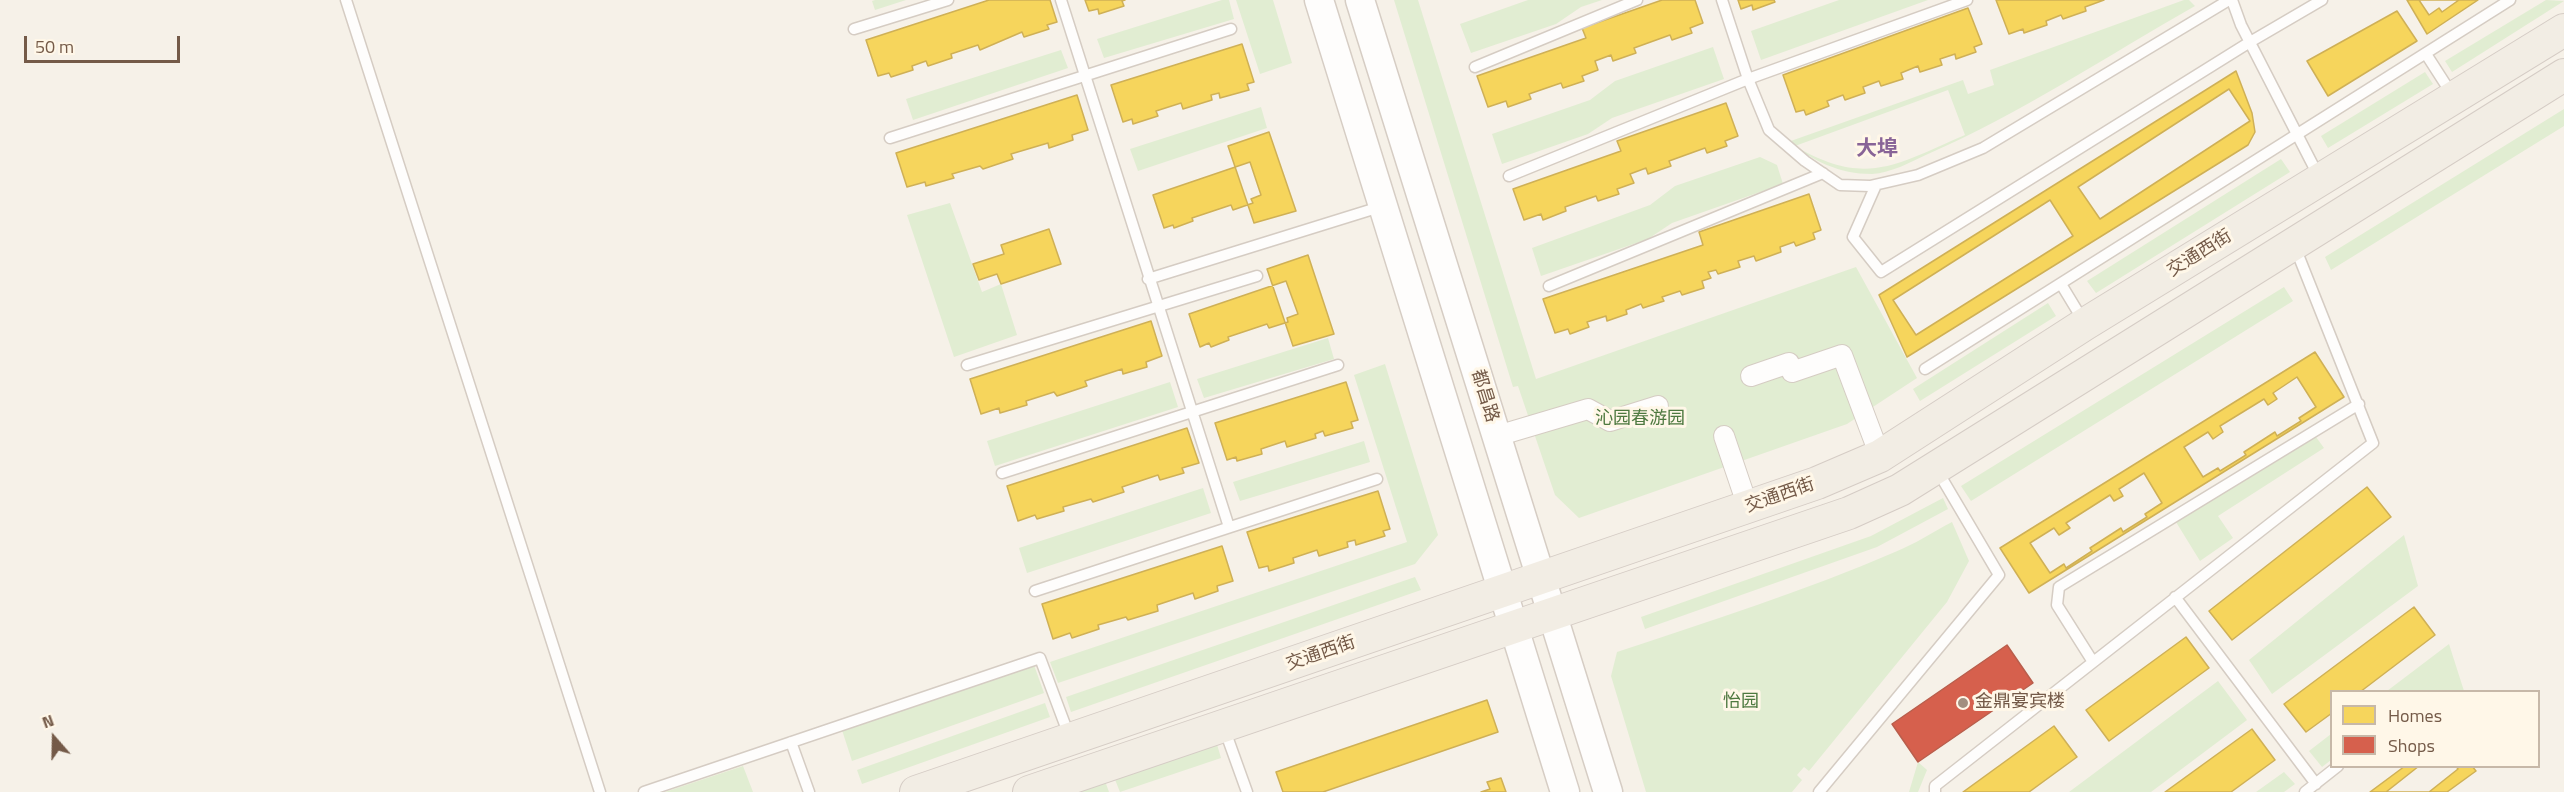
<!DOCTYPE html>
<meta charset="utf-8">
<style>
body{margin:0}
#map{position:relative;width:2564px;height:792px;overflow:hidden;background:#f6f1e8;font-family:"Titillium Web",sans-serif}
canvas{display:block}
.legend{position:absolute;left:2330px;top:690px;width:210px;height:78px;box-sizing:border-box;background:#fff7e8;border:2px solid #c7b8a8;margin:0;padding:8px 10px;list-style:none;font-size:18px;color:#745a48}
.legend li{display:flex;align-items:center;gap:12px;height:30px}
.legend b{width:30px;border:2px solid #c7b8a8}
.north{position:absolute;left:24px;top:708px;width:60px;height:60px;-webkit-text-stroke:4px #fff7e8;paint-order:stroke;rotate:340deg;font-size:16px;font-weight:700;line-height:24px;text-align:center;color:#745a48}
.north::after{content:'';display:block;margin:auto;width:21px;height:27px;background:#745a48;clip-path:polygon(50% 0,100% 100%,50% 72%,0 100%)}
.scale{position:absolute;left:24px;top:36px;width:156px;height:27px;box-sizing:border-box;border:3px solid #745a48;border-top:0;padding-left:8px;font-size:18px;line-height:21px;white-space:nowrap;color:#745a48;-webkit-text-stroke:4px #fff7e8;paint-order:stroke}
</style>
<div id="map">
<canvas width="2564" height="792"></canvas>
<ul class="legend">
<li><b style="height:16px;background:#f6d55c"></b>Homes</li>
<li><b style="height:16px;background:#d6604d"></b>Shops</li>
</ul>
<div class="north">N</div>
<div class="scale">50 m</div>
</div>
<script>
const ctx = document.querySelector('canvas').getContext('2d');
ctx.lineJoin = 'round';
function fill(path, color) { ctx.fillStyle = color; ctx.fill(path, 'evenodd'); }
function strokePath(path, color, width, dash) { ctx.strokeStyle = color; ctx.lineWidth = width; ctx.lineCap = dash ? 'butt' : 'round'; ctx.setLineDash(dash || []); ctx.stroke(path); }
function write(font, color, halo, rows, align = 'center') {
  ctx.font = font + ' "Titillium Web","Noto Sans SC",sans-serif'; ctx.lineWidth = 6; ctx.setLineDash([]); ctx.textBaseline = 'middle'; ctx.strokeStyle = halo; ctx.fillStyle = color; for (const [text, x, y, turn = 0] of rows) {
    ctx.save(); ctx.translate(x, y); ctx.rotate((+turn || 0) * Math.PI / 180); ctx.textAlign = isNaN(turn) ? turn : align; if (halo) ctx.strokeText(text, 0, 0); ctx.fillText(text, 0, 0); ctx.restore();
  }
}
const green = new Path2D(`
 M 875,0 L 906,0 L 875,10 L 872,1 Z
 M 1222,0 L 1229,0 L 1234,19 L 1104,58 L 1097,39 Z
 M 1236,0 L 1273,0 L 1292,63 L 1260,74 Z
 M 1394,0 L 1418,0 L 1536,379 L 1856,267 L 1917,378 L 1847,424 L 1579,518 L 1555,495 L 1518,386 L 1513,387 Z
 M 1528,0 L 1602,0 L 1581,7 L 1556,24 L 1471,53 L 1460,24 Z
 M 1839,0 L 1928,0 L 1761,60 L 1751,31 Z
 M 2184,0 L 2189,0 L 2195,6 C 2107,56 2020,114 1928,154 C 1911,162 1891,173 1872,174 C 1839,174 1814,161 1788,142 L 1963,80 L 1968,94 L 1994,85 L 1990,70 ZM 1948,90 L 1965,135 C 1897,164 1866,188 1795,146 Z
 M 2546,0 L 2564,1 L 2452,72 L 2445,61 Z
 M 1713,47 L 1724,79 L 1612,118 L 1588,134 L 1502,164 L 1492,134 L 1590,100 L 1615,81 Z
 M 1061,50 L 1068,68 L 913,120 L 906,99 Z
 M 2425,72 L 2433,84 L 2328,148 L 2321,136 Z
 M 1261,107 L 1267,128 L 1138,171 L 1130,149 Z
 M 2564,109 L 2564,126 L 2331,270 L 2325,257 Z
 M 1760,157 L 1777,165 L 1783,184 L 1672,223 L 1648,239 L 1541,276 L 1532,248 L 1650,205 L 1675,186 Z
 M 2281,159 L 2290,172 L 2096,293 L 2087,281 Z
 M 950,203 L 982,292 L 1001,284 L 1017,335 L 954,357 L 907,215 Z
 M 2284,287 L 2293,301 L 1971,501 L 1961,486 Z
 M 2048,303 L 2056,316 L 1920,401 L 1913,389 Z
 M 1328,338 L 1334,359 L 1204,398 L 1197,379 Z
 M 1385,364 L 1438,535 L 1415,564 L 1058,683 L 1050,662 L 1407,542 L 1354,375 Z
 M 1170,382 L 1178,407 L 995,466 L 987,441 Z
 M 2316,437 L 2324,448 L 2218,516 L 2233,538 L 2200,561 L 2176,522 Z
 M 1364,441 L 1370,462 L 1240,501 L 1233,482 Z
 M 1203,488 L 1211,513 L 1027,573 L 1019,548 Z
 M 1943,498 L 1948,509 L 1877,547 L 1645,629 L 1641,617 L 1871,536 Z
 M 1952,522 L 1969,561 L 1947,602 L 1809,771 L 1804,767 L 1797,775 L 1802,780 L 1792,792 L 1646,792 L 1611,676 L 1617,652 C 1710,621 1805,591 1895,552 C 1915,544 1933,532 1952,522 Z
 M 2404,535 L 2418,586 L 2272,694 L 2249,660 Z
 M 1415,577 L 1421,590 L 1071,712 L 1066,697 Z
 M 2449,644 L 2464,691 L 2387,691 Z
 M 1034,665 L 1044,693 L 852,761 L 842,730 Z
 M 2218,681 L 2247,720 L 2151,792 L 2069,792 Z
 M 1045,703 L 1050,717 L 862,784 L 857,770 Z
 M 2331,734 L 2331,760 L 2322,767 L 2309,751 Z
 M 1216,741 L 1221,758 L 1120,792 L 1114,777 Z
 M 1918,762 L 1927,770 L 1918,792 L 1909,792 Z
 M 743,766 L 753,792 L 665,792 Z
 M 2284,772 L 2295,784 L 2284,792 L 2256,792 Z
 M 1105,781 L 1109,792 L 1073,792 Z`);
const homes = new Path2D(`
 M 989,0 L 1050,0 L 1057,22 L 1047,25 L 1049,29 L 1024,37 L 1022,32 L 980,50 L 978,45 L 951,54 L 952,58 L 928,66 L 926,61 L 912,66 L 913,70 L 891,77 L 889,73 L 878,76 L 866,40 Z
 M 1085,0 L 1125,0 L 1122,1 L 1124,6 L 1099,14 L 1098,9 L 1089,11 Z
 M 1662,0 L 1695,0 L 1703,23 L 1690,28 L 1692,33 L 1672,40 L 1670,35 L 1634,48 L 1636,53 L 1613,61 L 1611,55 L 1595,61 L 1598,70 L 1582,76 L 1584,81 L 1563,88 L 1561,83 L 1529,94 L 1531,99 L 1508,107 L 1506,101 L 1488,107 L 1477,76 L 1586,38 L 1582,28 Z
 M 1738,0 L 1774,0 L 1775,2 L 1753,10 L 1752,5 L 1741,9 Z
 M 1996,0 L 2104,0 L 2085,7 L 2086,11 L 2063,19 L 2061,15 L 2046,21 L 2047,25 L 2024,33 L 2023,29 L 2009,34 Z
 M 2407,0 L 2478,0 L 2427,34 Z
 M 2419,0 L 2459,0 L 2442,12 L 2439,8 L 2429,15 Z
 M 1968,8 L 1982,44 L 1974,47 L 1976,52 L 1956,59 L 1955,54 L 1940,59 L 1942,65 L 1920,72 L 1918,66 L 1901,73 L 1903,79 L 1881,86 L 1879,81 L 1863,87 L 1865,93 L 1845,100 L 1843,95 L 1827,101 L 1829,106 L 1806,115 L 1804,110 L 1796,112 L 1783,75 Z
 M 2397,11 L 2417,41 L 2328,96 L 2307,61 Z
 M 1242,44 L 1254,82 L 1247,84 L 1249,90 L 1220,98 L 1219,93 L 1211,95 L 1212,100 L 1183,109 L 1181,103 L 1156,111 L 1158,116 L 1133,124 L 1132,119 L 1123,122 L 1111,85 Z
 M 2236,71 L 2252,113 L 2255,132 L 2248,145 L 1907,357 L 1879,295 Z
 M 2229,89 L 2250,121 L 2100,219 L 2078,187 Z
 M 1077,95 L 1088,130 L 1072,135 L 1073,140 L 1049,148 L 1048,143 L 1011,154 L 1013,159 L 983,169 L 980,166 L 952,174 L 954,178 L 926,186 L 925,182 L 907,187 L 896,153 Z
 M 1726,103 L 1738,136 L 1725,141 L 1727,146 L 1707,153 L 1705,148 L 1669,161 L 1671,166 L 1648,174 L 1646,168 L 1630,174 L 1634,183 L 1617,189 L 1619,194 L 1598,201 L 1596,196 L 1565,207 L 1566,211 L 1543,220 L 1541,214 L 1524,220 L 1513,189 L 1621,151 L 1617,141 Z
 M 1269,132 L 1296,211 L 1254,223 L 1228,146 Z
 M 1250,162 L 1261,195 L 1251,199 L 1253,203 L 1233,210 L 1231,205 L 1192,218 L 1193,221 L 1174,228 L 1173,225 L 1164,228 L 1153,195 Z
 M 1809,194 L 1821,230 L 1813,233 L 1815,239 L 1796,246 L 1794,242 L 1780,247 L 1781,252 L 1756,261 L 1754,256 L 1738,261 L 1740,267 L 1718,274 L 1716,270 L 1708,272 L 1711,278 L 1702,281 L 1704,288 L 1682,295 L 1680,291 L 1662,297 L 1664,301 L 1643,308 L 1641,304 L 1626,310 L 1627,314 L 1607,321 L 1606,316 L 1587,322 L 1589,327 L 1570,334 L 1568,329 L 1555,333 L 1543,299 L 1703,245 L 1699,232 Z
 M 2050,200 L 2073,236 L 1916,335 L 1893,300 Z
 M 1049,229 L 1061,264 L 1001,284 L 997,274 L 979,280 L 973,264 L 1004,254 L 1001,245 Z
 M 1308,255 L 1334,334 L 1293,346 L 1267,269 Z
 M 1286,281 L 1298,314 L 1287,318 L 1288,322 L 1269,328 L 1267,324 L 1228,337 L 1229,340 L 1211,347 L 1209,343 L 1200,347 L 1189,314 Z
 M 1151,321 L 1162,356 L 1146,362 L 1147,367 L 1123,374 L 1122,369 L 1085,381 L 1087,386 L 1057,396 L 1054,392 L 1026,401 L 1027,405 L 1000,413 L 999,408 L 981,414 L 970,379 Z
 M 2315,352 L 2344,397 L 2029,593 L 2000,548 Z
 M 2297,377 L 2316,407 L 2299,418 L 2301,421 L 2277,436 L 2275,432 L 2244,452 L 2246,455 L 2220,471 L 2218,468 L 2203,477 L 2184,447 L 2208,432 L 2213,439 L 2223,432 L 2220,426 L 2264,399 L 2268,405 L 2277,399 L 2273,393 Z
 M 1346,382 L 1358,420 L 1351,422 L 1353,428 L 1325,436 L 1323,431 L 1315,434 L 1316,438 L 1287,447 L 1285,441 L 1261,449 L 1262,454 L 1237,461 L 1236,457 L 1227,460 L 1215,423 Z
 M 1187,428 L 1199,463 L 1182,468 L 1184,473 L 1160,480 L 1158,475 L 1122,487 L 1124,492 L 1093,502 L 1091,499 L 1063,507 L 1064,511 L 1037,519 L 1035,515 L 1018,521 L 1007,486 Z
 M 2144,473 L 2162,503 L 2145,514 L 2147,517 L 2123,532 L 2121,528 L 2090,548 L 2092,551 L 2066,568 L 2064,564 L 2050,573 L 2030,543 L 2054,528 L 2059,535 L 2070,528 L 2066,523 L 2110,495 L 2114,501 L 2123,496 L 2119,489 Z
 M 2367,487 L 2391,517 L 2232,640 L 2209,611 Z
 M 1378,491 L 1390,529 L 1383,531 L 1385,536 L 1356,545 L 1355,540 L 1347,542 L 1348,547 L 1319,556 L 1317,550 L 1293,558 L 1294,563 L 1269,571 L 1268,566 L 1259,568 L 1247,532 Z
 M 1222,546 L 1233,581 L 1217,586 L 1218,591 L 1195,599 L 1193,593 L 1157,605 L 1158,611 L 1128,620 L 1126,617 L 1098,625 L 1099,629 L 1072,638 L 1070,633 L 1053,639 L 1042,604 Z
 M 2414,607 L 2435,635 L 2360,692 L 2332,692 L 2332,713 L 2306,732 L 2284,704 Z
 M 2186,637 L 2209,668 L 2109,741 L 2086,710 Z
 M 1487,700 L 1498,732 L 1323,792 L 1283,792 L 1276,772 Z
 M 2054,726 L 2077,757 L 2029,792 L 1963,792 Z
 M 2252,729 L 2275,760 L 2231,792 L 2165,792 Z
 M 2405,766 L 2472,766 L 2476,771 L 2447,792 L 2370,792 Z
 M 2419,766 L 2456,766 L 2458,769 L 2429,792 L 2386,792 Z
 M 1501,778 L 1506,792 L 1481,792 L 1490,789 L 1487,782 Z`);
const shops = new Path2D(`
 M 2007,645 L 2033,683 L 1918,762 L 1892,724 Z`);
const lane = new Path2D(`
 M 346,0 L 600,792
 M 1061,0 L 1229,527
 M 1722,0 L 1748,79 L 1769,130 L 1805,161 L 1840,185 L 1870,186 L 1918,175 L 1983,148 L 2229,0
 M 2232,0 L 2241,25 L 2319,177
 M 854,29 L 948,0
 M 2426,54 L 2453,96
 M 1475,67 L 1637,0
 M 890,138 L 1231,29
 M 1509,176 L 1748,79 L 1967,0
 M 1876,185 L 1853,237 L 1881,272 L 2250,42 L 2322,0
 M 1148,279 L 1383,206
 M 2061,284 L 2084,322
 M 1549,286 L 1823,173
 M 967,365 L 1257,276
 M 1925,369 L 2510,0
 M 1002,473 L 1338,365
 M 1035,591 L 1377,479
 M 2175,597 L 2316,784
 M 2093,662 L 2057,605 L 2059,587 L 2359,404
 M 1224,728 L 1247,792
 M 791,742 L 809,792
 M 644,792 L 1040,658 L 1070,738
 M 1819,792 L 1999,575 L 1937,470
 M 1935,792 L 1935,786 L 2373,443 L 2295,247
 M 2305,792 L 2338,766`);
const street = new Path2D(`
 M 1751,376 L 1789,363 L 1792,372 L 1842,355 L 1880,456
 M 1497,436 L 1588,409 L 1610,421 L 1658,406
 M 1724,436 L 1748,507`);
const secondary = new Path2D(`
 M 1319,0 L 1565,792
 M 1360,0 L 1608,792`);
const primary = new Path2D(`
 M 916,792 L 1817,483 L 1880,456 L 2085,324 L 2564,30
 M 1029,792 L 1849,513 L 1900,490 L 2564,75`);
const markers = [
 [1963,703,6,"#a28f80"]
];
const streetNames = [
 ["交通西街",2200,254,-32],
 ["都昌路",1484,396,73],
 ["交通西街",1780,496,-19],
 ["交通西街",1321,654,-19]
];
const parkNames = [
 ["沁园春游园",1640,420],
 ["怡园",1741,703]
];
const poiNames = [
 ["金鼎宴宾楼",1975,703]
];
const quarterNames = [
 ["大埠",1877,150]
];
fill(green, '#e1edd2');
fill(homes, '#f6d55c');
strokePath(homes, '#cfb056', 1.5);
fill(shops, '#d6604d');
strokePath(shops, '#b95e4c', 1.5);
strokePath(lane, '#d5ccc3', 13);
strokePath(street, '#d5ccc3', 22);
strokePath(secondary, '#d6cdc4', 31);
strokePath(primary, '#d5ccc5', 34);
strokePath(lane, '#fefdfc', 10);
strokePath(street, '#fefdfc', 20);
strokePath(secondary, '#fefdfc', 28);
strokePath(primary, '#f2ede4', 32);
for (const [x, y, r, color] of markers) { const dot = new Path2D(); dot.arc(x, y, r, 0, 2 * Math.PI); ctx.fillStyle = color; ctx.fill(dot); strokePath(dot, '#fff7e8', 2); }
write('18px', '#745a48', '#fff7e8', streetNames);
write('18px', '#4e7940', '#fff7e8', parkNames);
write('18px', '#745a48', '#fff7e8', poiNames, 'left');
write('bold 21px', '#886497', '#fff7e8', quarterNames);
</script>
